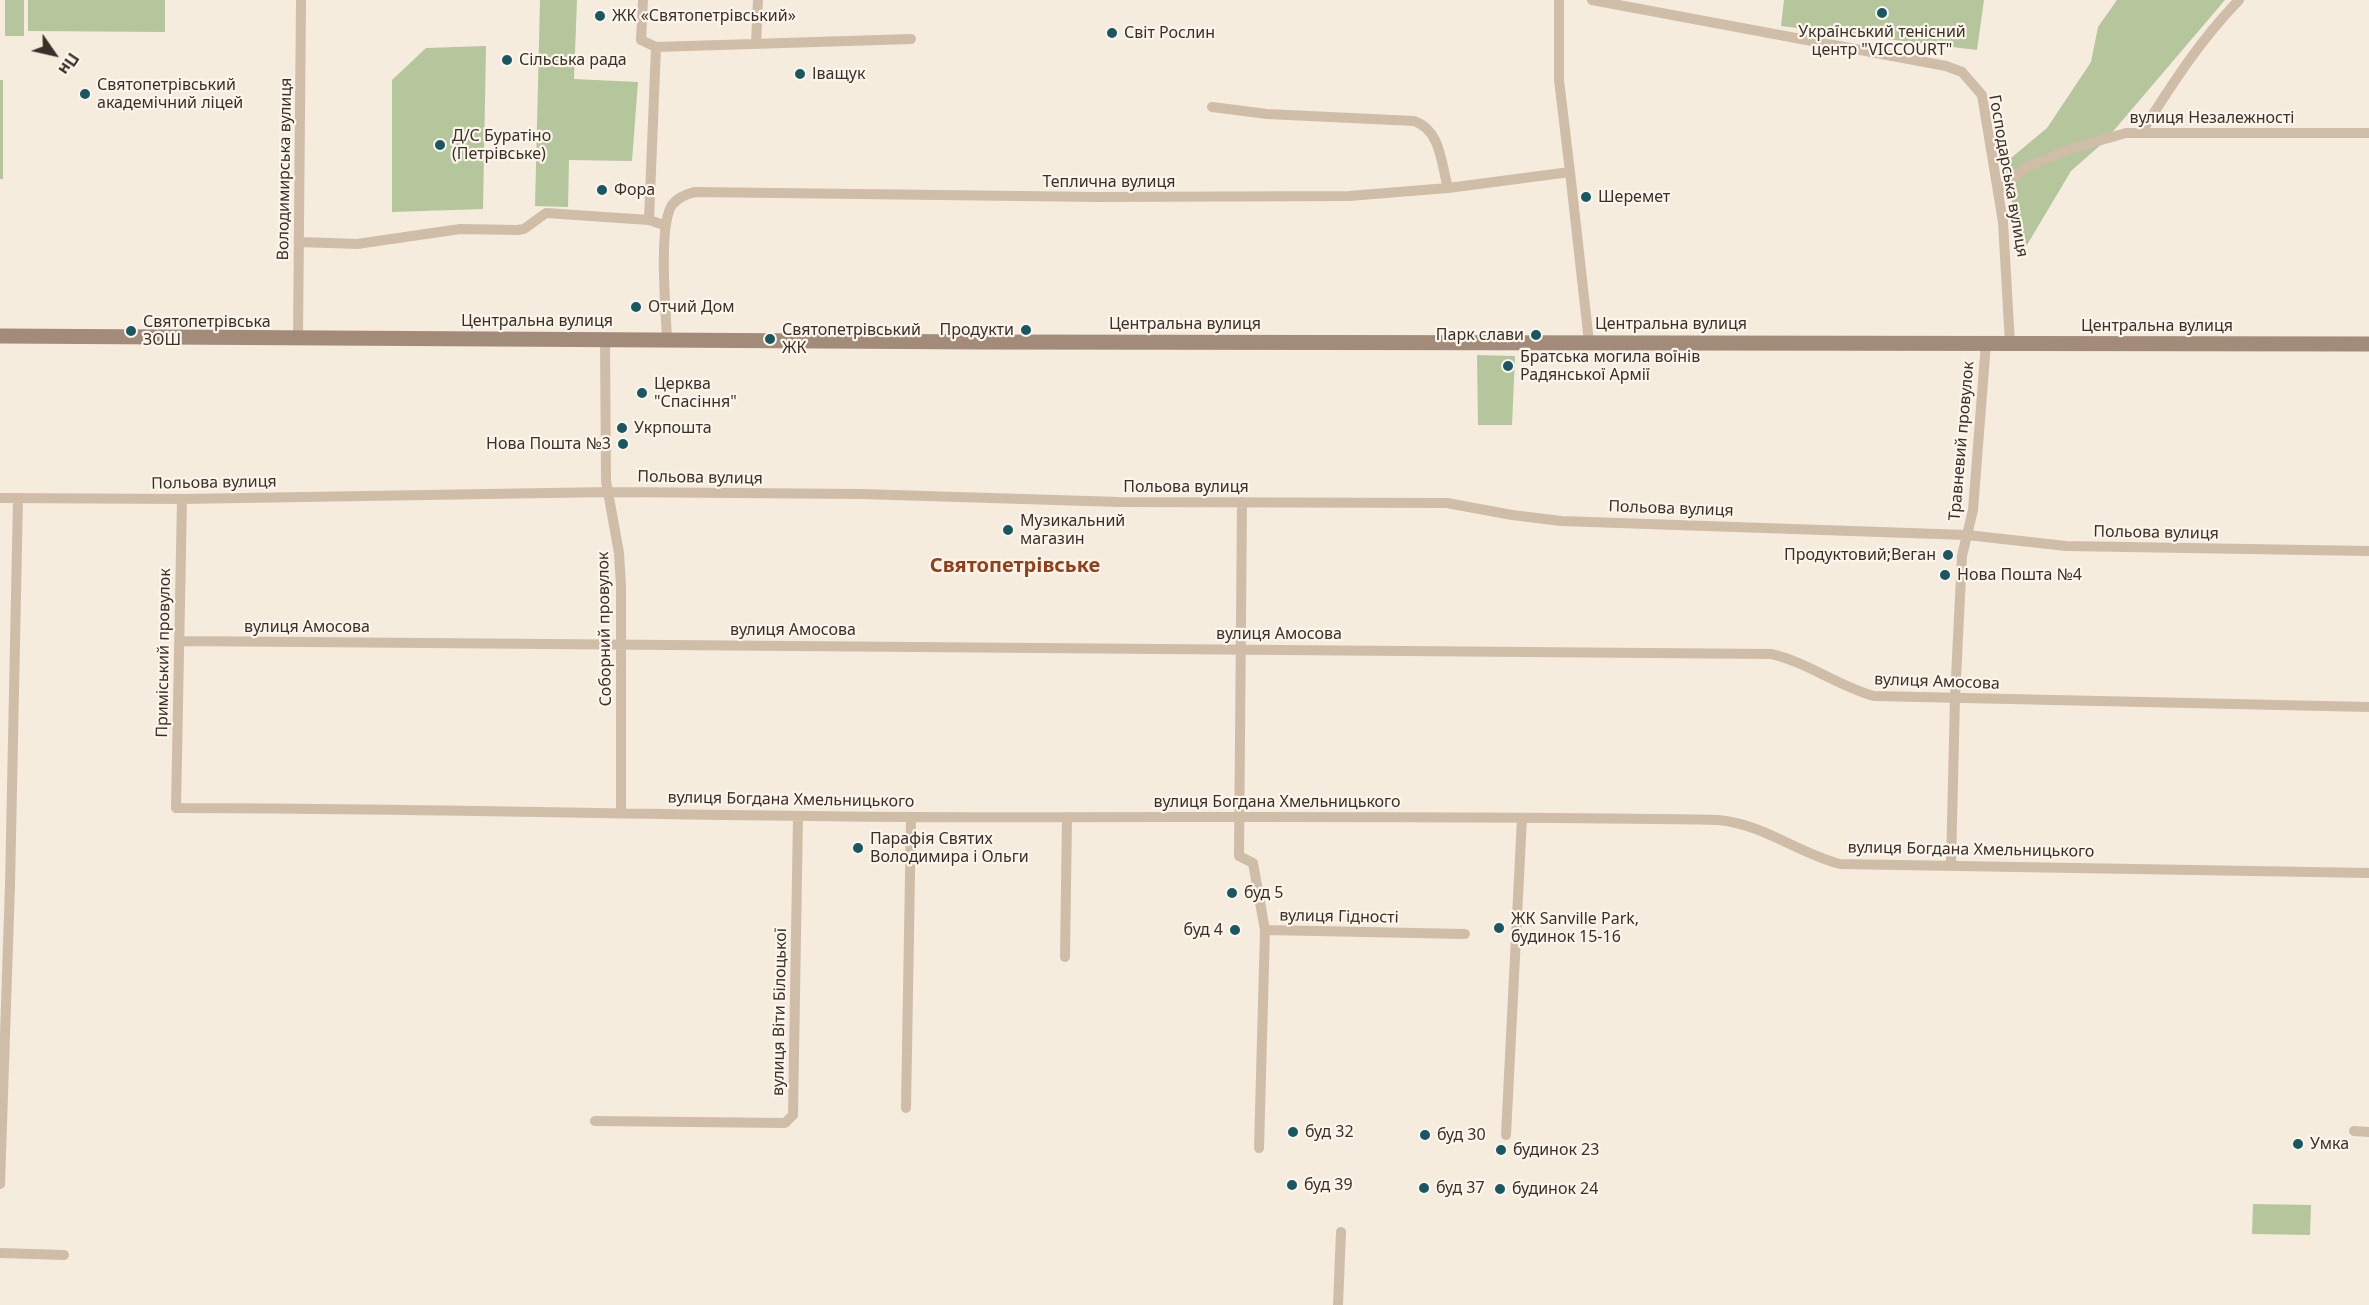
<!DOCTYPE html>
<meta charset="utf-8">
<style>
body{margin:0}
#map{position:relative;width:2369px;height:1305px;overflow:hidden;background:#f5ecde;font-family:"Noto Sans",sans-serif}
canvas{display:block}
.north{position:absolute;left:24px;top:24px;width:60px;height:60px;-webkit-text-stroke:4px #fcf5eb;paint-order:stroke;rotate:124deg;font-size:16px;font-weight:700;line-height:24px;text-align:center;color:#3b3029}
.north::after{content:'';display:block;margin:auto;width:21px;height:27px;background:#3b3029;clip-path:polygon(50% 0,100% 100%,50% 72%,0 100%)}
</style>
<div id="map">
<canvas width="2369" height="1305"></canvas>
<div class="north">Пн</div>
</div>
<script>
const ctx = document.querySelector('canvas').getContext('2d');
ctx.lineJoin = 'round';
function fill(path, color) { ctx.fillStyle = color; ctx.fill(path, 'evenodd'); }
function strokePath(path, color, width, dash) { ctx.strokeStyle = color; ctx.lineWidth = width; ctx.lineCap = dash ? 'butt' : 'round'; ctx.setLineDash(dash || []); ctx.stroke(path); }
function write(font, color, halo, rows, align = 'center') {
  ctx.font = font + ' "Noto Sans",sans-serif'; ctx.lineWidth = 4.5; ctx.setLineDash([]); ctx.textBaseline = 'middle'; ctx.strokeStyle = halo; ctx.fillStyle = color; for (const [text, x, y, turn = 0] of rows) {
    ctx.save(); ctx.translate(x, y); ctx.rotate((+turn || 0) * Math.PI / 180); ctx.textAlign = isNaN(turn) ? turn : align; if (halo) ctx.strokeText(text, 0, 0); ctx.fillText(text, 0, 0); ctx.restore();
  }
}
const green = new Path2D(`
 M 5,0 L 24,0 L 24,36 L 5,36 Z
 M 28,0 L 165,0 L 165,32 L 28,31 Z
 M 540,0 L 577,0 L 574,79 L 638,82 L 632,161 L 569,160 L 568,207 L 535,206 Z
 M 1784,0 L 1984,0 L 1977,50 L 1781,26 Z
 M 2117,0 L 2225,0 L 2104,142 L 2071,171 L 2021,255 L 2005,163 L 2047,128 L 2091,62 L 2098,27 Z
 M 486,46 L 483,209 L 392,212 L 392,80 L 426,48 Z
 M 0,80 L 3,80 L 3,179 L 0,179 Z
 M 1477,355 L 1515,356 L 1512,425 L 1478,425 Z
 M 2253,1204 L 2311,1205 L 2310,1235 L 2252,1234 Z`);
const street = new Path2D(`
 M 643,0 L 641,40 L 656,47
 M 1559,0 L 1559,80 L 1570,172
 M 1592,0 L 1946,66 L 1962,72 L 1982,95 L 2003,222 L 2010,344
 M 756,44 L 758,0
 M 1212,107 L 1267,114 L 1414,121 C 1441,130 1441,163 1448,188
 M 2141,133 C 2171,86 2200,40 2239,0
 M 1998,191 L 2025,168 L 2070,149 L 2126,133 L 2369,133
 M 649,220 L 656,47 L 911,39
 M 300,242 L 357,244 L 460,229 L 517,230 L 524,229 L 546,213 L 649,220 L 664,225
 M 298,338 L 301,0
 M 605,339 L 606,481 L 619,553 L 621,586 L 621,812
 M 667,340 C 666,311 658,226 672,205 C 678,197 686,194 695,192 L 1099,197 L 1349,196 L 1448,188 L 1570,172 L 1589,342
 M 0,498 L 182,499 L 609,492 L 862,494 L 1119,502 L 1447,503 L 1512,515 L 1561,521 L 1967,535 L 2066,546 L 2369,551
 M 182,499 L 176,808 C 422,808 667,816 912,817 C 1181,818 1450,815 1718,820 C 1763,824 1798,853 1840,864 L 2369,873
 M 1242,502 L 1239,856 L 1253,863 L 1265,930 L 1465,934
 M 180,641 L 1771,654 C 1807,662 1838,686 1874,696 L 2369,707
 M 1951,865 L 1955,698 L 1962,556 L 1973,510 L 1986,343
 M 1065,957 L 1067,817
 M 906,1108 L 911,817
 M 595,1121 L 785,1123 L 793,1115 L 798,816
 M 2354,1131 L 2369,1132
 M 1506,1135 L 1522,818
 M 1259,1148 L 1265,930
 M 0,1184 L 10,885 L 18,498
 M 0,1253 L 64,1255
 M 1338,1305 L 1341,1232`);
const secondary = new Path2D(`
 M 0,336 L 983,342 L 2369,344`);
const markers = [
 [1882,13,6,"#195862"],
 [600,16,6,"#195862"],
 [1112,33,6,"#195862"],
 [507,60,6,"#195862"],
 [800,74,6,"#195862"],
 [85,94,6,"#195862"],
 [440,145,6,"#195862"],
 [602,190,6,"#195862"],
 [1586,197,6,"#195862"],
 [636,307,6,"#195862"],
 [1026,330,6,"#195862"],
 [131,331,6,"#195862"],
 [1536,335,6,"#195862"],
 [770,339,6,"#195862"],
 [1508,366,6,"#195862"],
 [642,393,6,"#195862"],
 [622,428,6,"#195862"],
 [623,444,6,"#195862"],
 [1008,530,6,"#195862"],
 [1948,555,6,"#195862"],
 [1945,575,6,"#195862"],
 [858,848,6,"#195862"],
 [1232,893,6,"#195862"],
 [1499,928,6,"#195862"],
 [1235,930,6,"#195862"],
 [1293,1132,6,"#195862"],
 [1425,1135,6,"#195862"],
 [2298,1144,6,"#195862"],
 [1501,1150,6,"#195862"],
 [1292,1185,6,"#195862"],
 [1424,1188,6,"#195862"],
 [1500,1189,6,"#195862"]
];
const poiNames = [
 ["ЖК «Святопетрівський»",612,16],
 ["Український тенісний",1882,32,"center"],
 ["центр \"VICCOURT\"",1882,50,"center"],
 ["Світ Рослин",1124,33],
 ["Сільська рада",519,60],
 ["Іващук",812,74],
 ["Святопетрівський",97,85],
 ["академічний ліцей",97,103],
 ["Д/С Буратіно",452,136],
 ["(Петрівське)",452,154],
 ["Фора",614,190],
 ["Шеремет",1598,197],
 ["Отчий Дом",648,307],
 ["Святопетрівська",143,322],
 ["ЗОШ",143,340],
 ["Святопетрівський",782,330],
 ["ЖК",782,348],
 ["Продукти",1014,330,"right"],
 ["Парк слави",1524,335,"right"],
 ["Братська могила воїнів",1520,357],
 ["Радянської Армії",1520,375],
 ["Церква",654,384],
 ["\"Спасіння\"",654,402],
 ["Укрпошта",634,428],
 ["Нова Пошта №3",611,444,"right"],
 ["Музикальний",1020,521],
 ["магазин",1020,539],
 ["Продуктовий;Веган",1936,555,"right"],
 ["Нова Пошта №4",1957,575],
 ["Парафія Святих",870,839],
 ["Володимира і Ольги",870,857],
 ["буд 5",1244,893],
 ["ЖК Sanville Park,",1511,919],
 ["будинок 15-16",1511,937],
 ["буд 4",1223,930,"right"],
 ["буд 32",1305,1132],
 ["буд 30",1437,1135],
 ["Умка",2310,1144],
 ["будинок 23",1513,1150],
 ["буд 39",1304,1185],
 ["буд 37",1436,1188],
 ["будинок 24",1512,1189]
];
const streetNames = [
 ["вулиця Незалежності",2212,118],
 ["Володимирська вулиця",285,169,-89],
 ["Господарська вулиця",2008,176,80],
 ["Теплична вулиця",1109,182],
 ["Центральна вулиця",537,321],
 ["Центральна вулиця",1185,324],
 ["Центральна вулиця",1671,324],
 ["Центральна вулиця",2157,326],
 ["Травневий провулок",1962,441,-85],
 ["Польова вулиця",700,478,1],
 ["Польова вулиця",214,483,-1],
 ["Польова вулиця",1186,487],
 ["Польова вулиця",1671,509,2],
 ["Польова вулиця",2156,533,1],
 ["вулиця Амосова",307,627],
 ["Соборний провулок",605,629,-91],
 ["вулиця Амосова",793,630],
 ["вулиця Амосова",1279,634],
 ["Приміський провулок",164,653,-89],
 ["вулиця Амосова",1937,682,2],
 ["вулиця Богдана Хмельницького",791,800,1],
 ["вулиця Богдана Хмельницького",1277,802],
 ["вулиця Богдана Хмельницького",1971,850,1],
 ["вулиця Гідності",1339,917,1],
 ["вулиця Віти Білоцької",780,1012,-89]
];
const quarterNames = [
 ["Святопетрівське",1015,566]
];
fill(green, '#b5c69c');
strokePath(street, '#cfbda8', 10);
strokePath(secondary, '#a38b79', 15);
for (const [x, y, r, color] of markers) { const dot = new Path2D(); dot.arc(x, y, r, 0, 2 * Math.PI); ctx.fillStyle = color; ctx.fill(dot); strokePath(dot, '#fcf5eb', 2); }
write('16px', '#3b3029', '#fcf5eb', poiNames, 'left');
write('16px', '#3b3029', '#fcf5eb', streetNames);
write('bold 20px', '#933f19', '#fcf5eb', quarterNames);
</script>
